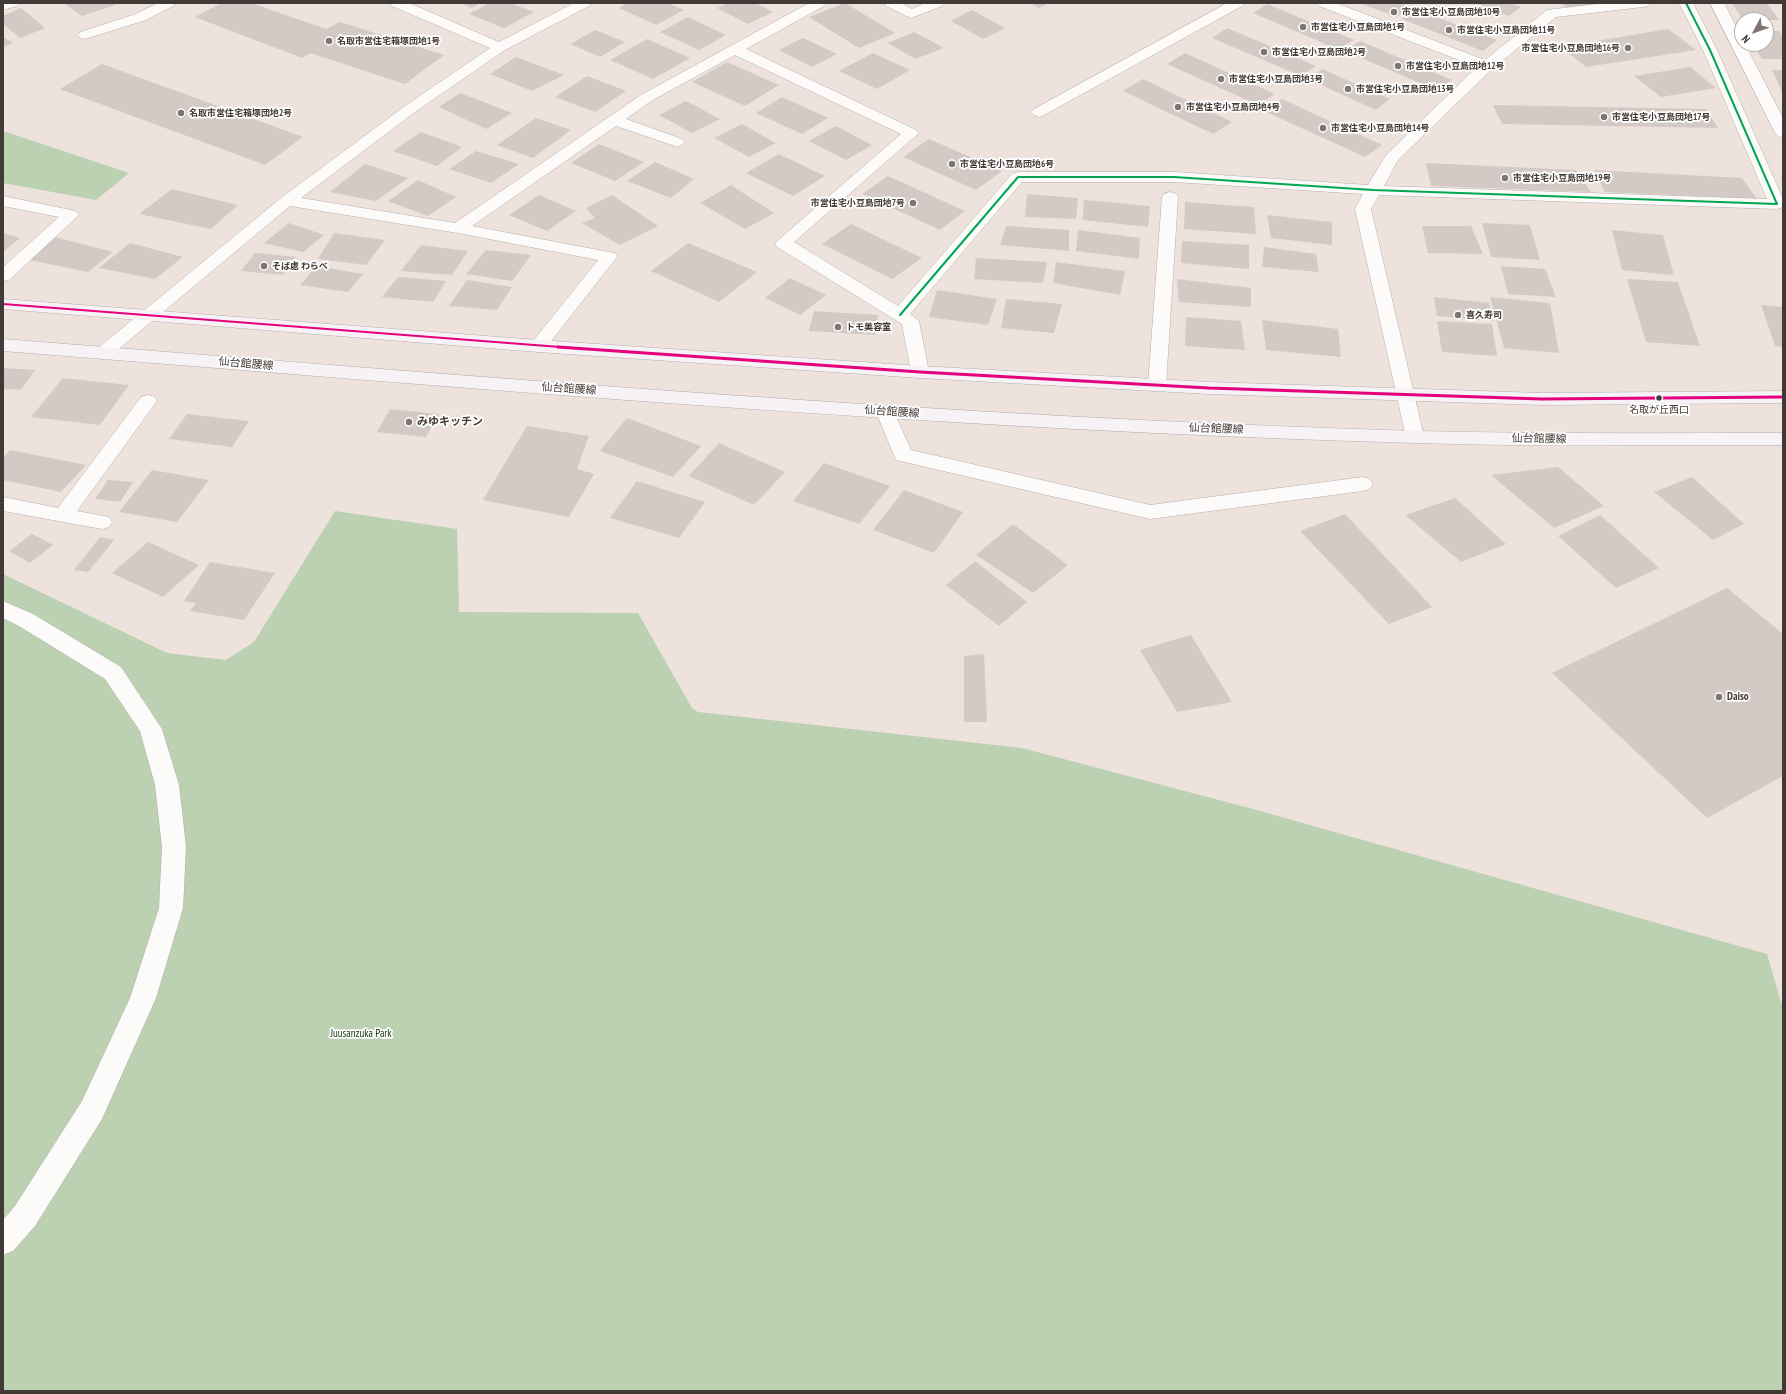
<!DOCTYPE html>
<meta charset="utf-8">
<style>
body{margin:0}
#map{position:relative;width:1786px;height:1394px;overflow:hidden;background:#eee2dc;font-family:"PT Sans Narrow",sans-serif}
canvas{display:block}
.frame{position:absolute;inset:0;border:4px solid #423a36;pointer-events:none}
.north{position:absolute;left:1734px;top:12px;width:40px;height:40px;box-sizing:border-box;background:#fff;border:1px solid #b3b0af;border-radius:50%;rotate:229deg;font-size:11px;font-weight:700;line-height:16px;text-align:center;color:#423a36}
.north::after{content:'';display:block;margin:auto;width:14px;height:18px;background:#7e7570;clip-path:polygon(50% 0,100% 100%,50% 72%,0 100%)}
</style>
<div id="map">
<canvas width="1786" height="1394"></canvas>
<div class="frame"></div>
<div class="north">N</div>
</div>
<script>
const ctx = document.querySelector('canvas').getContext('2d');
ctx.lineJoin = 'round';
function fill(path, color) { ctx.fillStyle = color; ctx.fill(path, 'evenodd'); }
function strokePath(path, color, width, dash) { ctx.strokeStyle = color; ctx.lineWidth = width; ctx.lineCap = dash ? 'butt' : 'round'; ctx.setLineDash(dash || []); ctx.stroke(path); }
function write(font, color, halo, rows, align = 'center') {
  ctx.font = font + ' "PT Sans Narrow","Noto Sans JP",sans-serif'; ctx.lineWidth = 3.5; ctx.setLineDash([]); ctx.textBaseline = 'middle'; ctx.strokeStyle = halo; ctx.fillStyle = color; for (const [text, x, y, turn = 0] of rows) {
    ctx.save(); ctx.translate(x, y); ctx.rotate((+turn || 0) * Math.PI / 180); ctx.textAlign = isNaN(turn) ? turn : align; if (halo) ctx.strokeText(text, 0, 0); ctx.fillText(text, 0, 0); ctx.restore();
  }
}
const green = new Path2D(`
 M 3,131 L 129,173 L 96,200 L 3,183 Z
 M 335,511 L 457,529 L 459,612 L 638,613 L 692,708 L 698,712 L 1022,748 L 1253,809 L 1767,954 L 1783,1009 L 1783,1391 L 3,1391 L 3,574 L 167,653 L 226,660 L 254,642 Z`);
const building = new Path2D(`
 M 64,3 L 113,3 L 115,5 L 82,16 Z
 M 222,3 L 251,3 L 326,29 L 340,22 L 444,55 L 405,84 L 310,53 L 302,58 L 195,17 Z
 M 460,3 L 480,3 L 472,8 Z
 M 490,3 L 510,3 L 534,12 L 504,28 L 469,14 Z
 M 628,3 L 667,3 L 684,10 L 656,25 L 619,8 Z
 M 728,3 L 755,3 L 773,12 L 748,24 L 717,8 Z
 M 845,3 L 895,33 L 859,48 L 809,17 Z
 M 1030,3 L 1049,3 L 1039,8 Z
 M 1360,3 L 1399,3 L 1411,8 L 1396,17 Z
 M 1475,3 L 1509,3 L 1521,7 L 1509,16 Z
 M 1561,3 L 1602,3 L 1602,4 L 1568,9 Z
 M 1732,3 L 1767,3 L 1779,20 L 1743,20 Z
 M 1267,4 L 1354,40 L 1337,49 L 1253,13 Z
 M 21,8 L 45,28 L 20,38 L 3,24 L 3,16 Z
 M 1416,9 L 1497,40 L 1483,51 L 1402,19 Z
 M 972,10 L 1005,28 L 983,39 L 951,21 Z
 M 688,17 L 726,35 L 699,50 L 660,32 Z
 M 1227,28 L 1316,66 L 1301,76 L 1212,38 Z
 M 1668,29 L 1696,50 L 1586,67 L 1561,47 Z
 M 595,30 L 625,42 L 600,57 L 570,44 Z
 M 1766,31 L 1779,31 L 1783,37 L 1783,59 L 1762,59 L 1752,44 L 1766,44 Z
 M 914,32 L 944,48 L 915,59 L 888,43 Z
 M 3,37 L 13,43 L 3,47 Z
 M 803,38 L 837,54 L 812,67 L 779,50 Z
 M 647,39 L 690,58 L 653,79 L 610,60 Z
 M 1360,41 L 1452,80 L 1436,90 L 1345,51 Z
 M 873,53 L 910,70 L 877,89 L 839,71 Z
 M 1185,53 L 1275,94 L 1258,105 L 1167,64 Z
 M 516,57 L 564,75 L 532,91 L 490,74 Z
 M 727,62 L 779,85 L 745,106 L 692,82 Z
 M 102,64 L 303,137 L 265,165 L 60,89 Z
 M 1690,67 L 1716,88 L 1661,97 L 1634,76 Z
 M 1322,69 L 1390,99 L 1376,110 L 1308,79 Z
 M 1772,70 L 1783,70 L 1783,94 Z
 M 587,76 L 626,91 L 595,112 L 555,97 Z
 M 1143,79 L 1232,122 L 1213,134 L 1123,91 Z
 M 460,93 L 512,113 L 486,129 L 439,107 Z
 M 782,97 L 828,118 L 802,134 L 756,113 Z
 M 1282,99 L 1382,145 L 1365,157 L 1264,111 Z
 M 686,101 L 720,119 L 692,133 L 659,115 Z
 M 1493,105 L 1706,109 L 1718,128 L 1502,124 Z
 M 536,118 L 571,130 L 533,158 L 497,145 Z
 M 742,124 L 776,143 L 749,157 L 714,138 Z
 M 836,126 L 872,145 L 846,160 L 809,141 Z
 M 421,132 L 462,147 L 437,166 L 393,151 Z
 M 929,139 L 1002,171 L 976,190 L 903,157 Z
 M 599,144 L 644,162 L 615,181 L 571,163 Z
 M 476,151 L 519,164 L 491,183 L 449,169 Z
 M 779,154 L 825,176 L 793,196 L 746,173 Z
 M 655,162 L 694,179 L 671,198 L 627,181 Z
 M 1426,163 L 1576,170 L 1591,192 L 1431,186 Z
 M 365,164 L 408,178 L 376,201 L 330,192 Z
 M 1594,170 L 1742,178 L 1757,199 L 1605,192 Z
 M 888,176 L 965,211 L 940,230 L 862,194 Z
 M 418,180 L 456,197 L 428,216 L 388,201 Z
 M 731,185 L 774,213 L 745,229 L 700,203 Z
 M 172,189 L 238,205 L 211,229 L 139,214 Z
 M 1027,194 L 1078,198 L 1076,219 L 1025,217 Z
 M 539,195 L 576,211 L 547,231 L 509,215 Z
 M 612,195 L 658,226 L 620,245 L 582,223 L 595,218 L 586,208 Z
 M 1084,200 L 1150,206 L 1148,227 L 1083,220 Z
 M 1185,202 L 1254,207 L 1256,234 L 1184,229 Z
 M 1267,215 L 1332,222 L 1332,245 L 1271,238 Z
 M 289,223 L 324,235 L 303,252 L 264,243 Z
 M 1482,223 L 1530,225 L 1540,260 L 1491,257 Z
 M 851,224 L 922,258 L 892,279 L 822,244 Z
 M 1006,226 L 1069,230 L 1069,251 L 1000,245 Z
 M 1422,226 L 1471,226 L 1483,254 L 1428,253 Z
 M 1078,230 L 1140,238 L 1139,259 L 1076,251 Z
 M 1612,230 L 1663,235 L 1674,275 L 1622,270 Z
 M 3,233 L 20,238 L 3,252 Z
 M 334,233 L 385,240 L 366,265 L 318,259 Z
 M 55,237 L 113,252 L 88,272 L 29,260 Z
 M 1182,241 L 1249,245 L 1249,269 L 1181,263 Z
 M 130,243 L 183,257 L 155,279 L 99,268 Z
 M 688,243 L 757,272 L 719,302 L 651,271 Z
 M 421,245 L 468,251 L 452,275 L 401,271 Z
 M 1264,247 L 1316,254 L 1319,272 L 1262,267 Z
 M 486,250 L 531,255 L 512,281 L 466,274 Z
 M 255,253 L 296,257 L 283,275 L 241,271 Z
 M 976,258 L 1047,262 L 1043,283 L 974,279 Z
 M 1056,262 L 1125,271 L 1120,295 L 1053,283 Z
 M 317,266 L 363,274 L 348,292 L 300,285 Z
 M 1501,266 L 1545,269 L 1556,297 L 1508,294 Z
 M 398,277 L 446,281 L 433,302 L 382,297 Z
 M 790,278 L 826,295 L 800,315 L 765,298 Z
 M 1177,279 L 1251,288 L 1251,307 L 1179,302 Z
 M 1627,279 L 1678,282 L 1700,346 L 1646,342 Z
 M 467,280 L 512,287 L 497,310 L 449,306 Z
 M 937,290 L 997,299 L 988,325 L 929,317 Z
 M 1434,297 L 1489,303 L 1493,321 L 1437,316 Z
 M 1490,297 L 1550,303 L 1559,353 L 1504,348 Z
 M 1006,299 L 1062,304 L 1054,333 L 1001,328 Z
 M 1761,305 L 1783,307 L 1783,347 L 1775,346 Z
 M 814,311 L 878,315 L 875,335 L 809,331 Z
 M 1186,317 L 1241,321 L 1245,350 L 1185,346 Z
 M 1262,320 L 1338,329 L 1341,357 L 1266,350 Z
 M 1437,321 L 1492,324 L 1497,356 L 1442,352 Z
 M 3,368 L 35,370 L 21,390 L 3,389 Z
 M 63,378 L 129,385 L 100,425 L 31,417 Z
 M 390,409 L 439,414 L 426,437 L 377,432 Z
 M 187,414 L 249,421 L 232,447 L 169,439 Z
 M 627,418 L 701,446 L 673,477 L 600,451 Z
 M 527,426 L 589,436 L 577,469 L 594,474 L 569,517 L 483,500 Z
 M 719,443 L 785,472 L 754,505 L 689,476 Z
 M 10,450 L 86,465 L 61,492 L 3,480 L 3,458 Z
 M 824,463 L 890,486 L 859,524 L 793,501 Z
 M 1558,467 L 1604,506 L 1554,528 L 1491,475 Z
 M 152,470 L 209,480 L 177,522 L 119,512 Z
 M 1692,477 L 1744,524 L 1713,540 L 1654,492 Z
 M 108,480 L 133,482 L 120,502 L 95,499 Z
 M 637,481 L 705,502 L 679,538 L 610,518 Z
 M 904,490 L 963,512 L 934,553 L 873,530 Z
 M 1455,498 L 1506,544 L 1461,562 L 1405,515 Z
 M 1345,514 L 1432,607 L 1389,624 L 1300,531 Z
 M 1600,515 L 1659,568 L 1616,588 L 1558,536 Z
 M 1013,524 L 1068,565 L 1033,593 L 976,555 Z
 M 32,534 L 53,545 L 30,563 L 9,551 Z
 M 100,537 L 114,540 L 88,572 L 74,570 Z
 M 148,542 L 199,565 L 163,597 L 112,573 Z
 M 975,561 L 1027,602 L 999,626 L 946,585 Z
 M 210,562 L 275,573 L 244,620 L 190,611 L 196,603 L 184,601 Z
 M 1727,588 L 1783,634 L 1783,776 L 1707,818 L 1552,673 Z
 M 1191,635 L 1232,702 L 1177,712 L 1140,650 Z
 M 984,654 L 987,722 L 964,722 L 964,656 Z`);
const lane = new Path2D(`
 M 1227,3 L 1244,3 L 1242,6 L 1044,115 L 1039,117 L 1034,115 L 1031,112 L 1034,109 Z
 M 148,395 L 155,397 L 157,401 L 77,511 L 109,517 L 112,522 L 109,527 L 102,529 L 3,511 L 3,497 L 58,508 L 141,397 Z`);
const street = new Path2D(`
 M 3,3 L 19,3 L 17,6 L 3,10 Z
 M 158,3 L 175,3 L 173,6 L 146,20 L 85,39 L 80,38 L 78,35 L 80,32 L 136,14 Z
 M 390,3 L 409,3 L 499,42 L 574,3 L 591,3 L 589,6 L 505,50 L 415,112 L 301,198 L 455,223 L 641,95 L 809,3 L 826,3 L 824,6 L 746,49 L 916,130 L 919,133 L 794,242 L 898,306 L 1012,174 L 1018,172 L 1174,172 L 1368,185 L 1386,155 L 1477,67 L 1319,6 L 1317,3 L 1336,3 L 1485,60 L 1547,10 L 1605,3 L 1650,3 L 1648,6 L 1643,7 L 1556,17 L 1492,69 L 1398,160 L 1384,186 L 1767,199 L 1703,50 L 1679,3 L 1693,3 L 1717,50 L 1783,199 L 1783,207 L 1777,209 L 1379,195 L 1371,209 L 1424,437 L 1422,441 L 1415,443 L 1408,441 L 1406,437 L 1355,209 L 1363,194 L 1174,182 L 1022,182 L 910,314 L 919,321 L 929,372 L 926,376 L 920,378 L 914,376 L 911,372 L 902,324 L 777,247 L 775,243 L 901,134 L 735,55 L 651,101 L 626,119 L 682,139 L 685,142 L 682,145 L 677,147 L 672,145 L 616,126 L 472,226 L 609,252 L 615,253 L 617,257 L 544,350 L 538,352 L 532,350 L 529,346 L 598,260 L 458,233 L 290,206 L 109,357 L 103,359 L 97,357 L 94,353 L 97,349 L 281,198 L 405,106 L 490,48 L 392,6 Z
 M 884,3 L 901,3 L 912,9 L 925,3 L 944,3 L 942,6 L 911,18 L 886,6 Z
 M 1710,3 L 1724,3 L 1742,38 L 1742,44 L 1745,44 L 1783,118 L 1783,138 L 1778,136 L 1775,133 Z
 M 1170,192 L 1176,194 L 1178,197 L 1166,385 L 1163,389 L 1157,391 L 1151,389 L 1148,385 L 1162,197 L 1164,194 Z
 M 3,196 L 71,210 L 77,212 L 79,215 L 9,280 L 3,281 L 3,267 L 59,217 L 3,206 Z
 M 885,406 L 892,408 L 894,412 L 911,450 L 1150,505 L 1363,477 L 1370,479 L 1373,484 L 1370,489 L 1363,491 L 1150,519 L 896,460 L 876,412 L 878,408 Z
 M 3,601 L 33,614 L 121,667 L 162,729 L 179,785 L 186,847 L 183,908 L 156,998 L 102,1119 L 35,1226 L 13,1251 L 3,1255 L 3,1220 L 15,1206 L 82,1101 L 130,998 L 159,908 L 162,847 L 155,785 L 140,731 L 105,679 L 19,626 L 3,618 Z`);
const secondary = new Path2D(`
 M 3,299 L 538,340 L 920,366 L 1209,382 L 1541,393 L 1783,391 L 1783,403 L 1541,405 L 1209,394 L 920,378 L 538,352 L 3,309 Z
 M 3,339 C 473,376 944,417 1416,431 C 1538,434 1661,433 1783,433 L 1783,445 C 1661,445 1538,447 1416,443 C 944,430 473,388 3,351 Z`);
const bus1Far1 = new Path2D(`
 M 3,304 L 573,348`);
const bus1 = new Path2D(`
 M 558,347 L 920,372 L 1209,388 L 1541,399 L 1783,397`);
const bus2 = new Path2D(`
 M 900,315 L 1018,177 L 1174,177 L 1373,190 L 1777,204 L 1710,50 L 1686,3`);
const markers = [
 [1394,12,4,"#7e7570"],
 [1303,27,4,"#7e7570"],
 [1449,30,4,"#7e7570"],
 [329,41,4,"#7e7570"],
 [1628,48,4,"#7e7570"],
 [1264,52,4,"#7e7570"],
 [1398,66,4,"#7e7570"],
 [1221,79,4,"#7e7570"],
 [1348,89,4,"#7e7570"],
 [1178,107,4,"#7e7570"],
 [181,113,4,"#7e7570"],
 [1604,117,4,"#7e7570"],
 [1323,128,4,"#7e7570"],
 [952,164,4,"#7e7570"],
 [1505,178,4,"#7e7570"],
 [913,203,4,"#7e7570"],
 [264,266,4,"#7e7570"],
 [1458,315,4,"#7e7570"],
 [838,327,4,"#7e7570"],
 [1659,398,3.5,"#423a36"],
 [409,422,4,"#7e7570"],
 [1719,697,4,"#7e7570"]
];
const farPoinames = [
 ["市営住宅小豆島団地10号",1402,12],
 ["市営住宅小豆島団地1号",1311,27],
 ["市営住宅小豆島団地11号",1457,30],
 ["名取市営住宅箱塚団地1号",337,41],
 ["市営住宅小豆島団地16号",1620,48,"right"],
 ["市営住宅小豆島団地2号",1272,52],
 ["市営住宅小豆島団地12号",1406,66],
 ["市営住宅小豆島団地3号",1229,79],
 ["市営住宅小豆島団地13号",1356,89],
 ["市営住宅小豆島団地4号",1186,107],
 ["名取市営住宅箱塚団地2号",189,113],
 ["市営住宅小豆島団地17号",1612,117],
 ["市営住宅小豆島団地14号",1331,128],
 ["市営住宅小豆島団地6号",960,164],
 ["市営住宅小豆島団地19号",1513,178],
 ["市営住宅小豆島団地7号",905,203,"right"],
 ["そば處 わらべ",272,266],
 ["喜久寿司",1466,315],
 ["トモ美容室",846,327]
];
const busNames = [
 ["名取が丘西口",1659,410]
];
const streetNames = [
 ["仙台館腰線",246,364,5],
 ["仙台館腰線",569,389,4],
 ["仙台館腰線",892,412,4],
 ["仙台館腰線",1216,429,2],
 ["仙台館腰線",1539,439,1]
];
const poiNames = [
 ["みゆキッチン",417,422],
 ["Daiso",1727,697]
];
const parkNames = [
 ["Juusanzuka Park",361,1034]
];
fill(green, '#bcd0b2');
fill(building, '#d3cac5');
strokePath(lane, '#b7aea9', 1);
strokePath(street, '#b7aea9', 1);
strokePath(secondary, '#b7aea9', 1);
fill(lane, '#fcfbfa');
fill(street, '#fcfbfa');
fill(secondary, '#f6f2f5');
strokePath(bus1Far1, '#e5007d', 2);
strokePath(bus1, '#e5007d', 3);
strokePath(bus2, '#00a651', 2);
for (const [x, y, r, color] of markers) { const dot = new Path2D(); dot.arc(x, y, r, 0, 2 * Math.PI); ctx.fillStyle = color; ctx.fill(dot); strokePath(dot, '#fff', 1.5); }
write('bold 9px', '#423a36', '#fff', farPoinames, 'left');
write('10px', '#423a36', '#fff', busNames);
write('11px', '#423a36', '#fff', streetNames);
write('bold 11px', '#423a36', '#fff', poiNames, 'left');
write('11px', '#0c340b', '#fff', parkNames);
</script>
